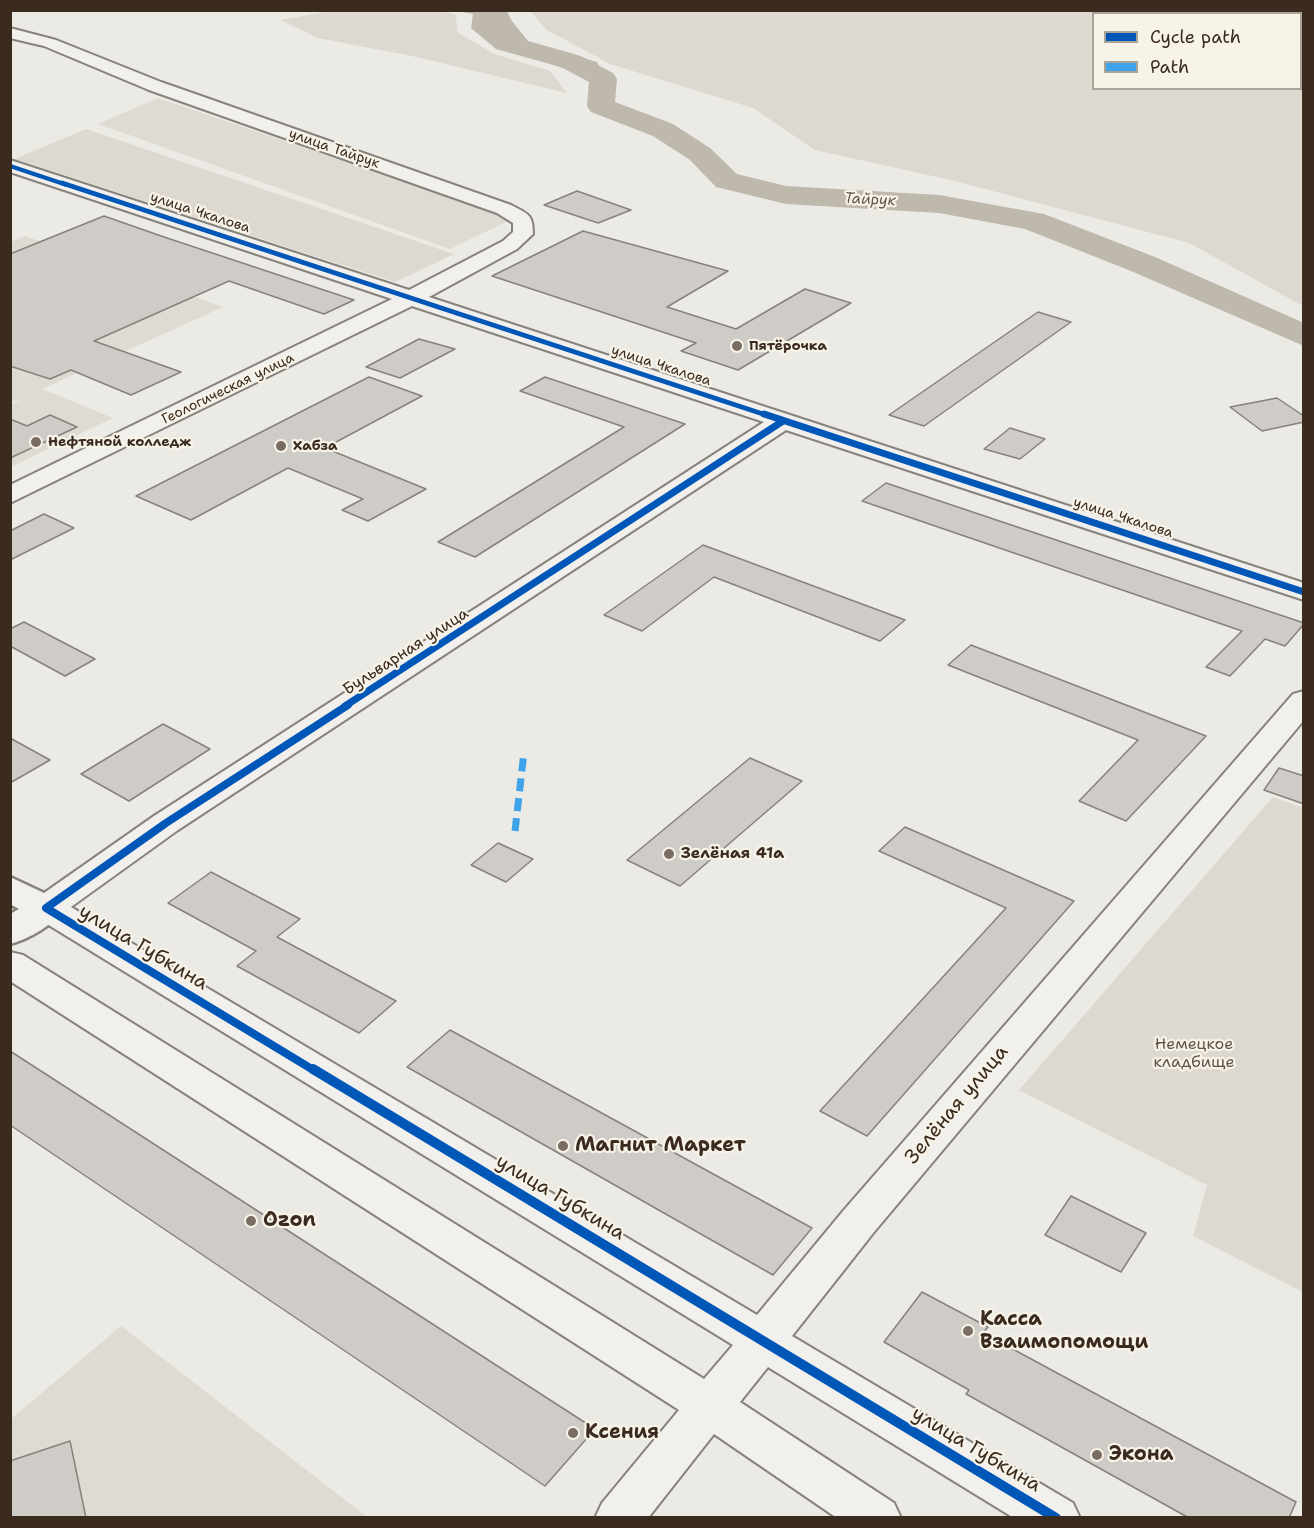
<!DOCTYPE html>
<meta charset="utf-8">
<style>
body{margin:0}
#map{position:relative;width:1314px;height:1528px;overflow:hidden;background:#eceae4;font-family:"Shantell Sans",sans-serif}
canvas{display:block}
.frame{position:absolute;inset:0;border:12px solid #3b2a1e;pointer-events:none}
.legend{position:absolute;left:1092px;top:12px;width:210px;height:78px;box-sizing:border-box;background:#f7f3e8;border:2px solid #aca397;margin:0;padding:8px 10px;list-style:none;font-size:18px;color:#3b2a1e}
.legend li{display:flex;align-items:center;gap:12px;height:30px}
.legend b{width:30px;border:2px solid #aca397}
</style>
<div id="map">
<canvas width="1314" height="1528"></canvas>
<div class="frame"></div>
<ul class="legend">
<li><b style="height:8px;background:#0057b8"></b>Cycle path</li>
<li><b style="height:8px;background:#3fa3ea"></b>Path</li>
</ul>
</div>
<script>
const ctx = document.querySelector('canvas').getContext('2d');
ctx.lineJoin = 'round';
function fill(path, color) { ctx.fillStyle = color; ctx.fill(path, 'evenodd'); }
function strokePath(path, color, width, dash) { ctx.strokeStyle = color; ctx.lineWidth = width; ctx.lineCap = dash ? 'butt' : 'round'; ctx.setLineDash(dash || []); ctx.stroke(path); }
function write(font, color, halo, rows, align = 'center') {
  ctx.font = font + ' "Shantell Sans",sans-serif'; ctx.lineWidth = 4.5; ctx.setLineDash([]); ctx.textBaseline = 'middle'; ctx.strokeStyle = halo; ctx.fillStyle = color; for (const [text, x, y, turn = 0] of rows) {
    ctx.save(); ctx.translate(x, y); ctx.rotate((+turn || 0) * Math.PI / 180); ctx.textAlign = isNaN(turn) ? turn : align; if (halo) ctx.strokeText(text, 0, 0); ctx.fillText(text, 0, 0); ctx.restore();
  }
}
const built = new Path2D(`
 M 158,98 L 502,215 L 508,221 L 450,249 L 98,124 Z
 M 25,236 L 223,307 L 42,389 L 113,418 L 11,467 L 11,405 L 23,398 L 11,403 L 11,242 Z
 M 121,1326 L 367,1517 L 11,1518 L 11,1419 Z`);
const green = new Path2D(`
 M 331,11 L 438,10 L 456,15 L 457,32 L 494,54 L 550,71 L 567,93 L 412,56 L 318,38 L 280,20 Z
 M 530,11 L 1303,11 L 1303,306 L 1189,243 L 955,181 L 815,150 L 753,108 L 610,64 L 547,30 ZM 1094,14 L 1300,14 L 1300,88 L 1094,88 Z
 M 86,129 L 454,254 L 395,282 L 15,159 Z
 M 1273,797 L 1303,808 L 1303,1292 L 1193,1236 L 1207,1185 L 1019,1090 Z`);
const water = new Path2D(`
 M 456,11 L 507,11 L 512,22 L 529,43 L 597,62 L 604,79 L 496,49 L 471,28 L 473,14 Z`);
const river = new Path2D(`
 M 478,10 L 503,10 L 528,41 L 581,56 L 613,73 L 617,79 L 615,102 L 673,124 L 710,148 L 737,174 L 786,186 L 939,195 L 1044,214 L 1155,257 L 1304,323 L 1304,346 L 1131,271 L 1025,229 L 939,213 L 786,204 L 716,187 L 690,160 L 653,136 L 591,112 L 587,106 L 589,82 L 563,68 L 510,51 Z`);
const building = new Path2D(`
 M 577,191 L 631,210 L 598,223 L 544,205 Z
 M 104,216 L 164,237 L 354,300 L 324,314 L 229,281 L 94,341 L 181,372 L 131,395 L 71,370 L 50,379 L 10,366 L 10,254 Z
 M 583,231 L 728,271 L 667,307 L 736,329 L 805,289 L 851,303 L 738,370 L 681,351 L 696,343 L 492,276 Z
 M 1038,312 L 1071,322 L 924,426 L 889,415 Z
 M 419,339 L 455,349 L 400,378 L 366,367 Z
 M 369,377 L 422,396 L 325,448 L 426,489 L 368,521 L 342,510 L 363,499 L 288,468 L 191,520 L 136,496 Z
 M 545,377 L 685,424 L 475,557 L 438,542 L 624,427 L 520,391 Z
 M 1277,398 L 1304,416 L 1304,422 L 1262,431 L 1230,407 Z
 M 50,415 L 77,427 L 10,458 L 10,419 L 27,426 Z
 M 1010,428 L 1045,439 L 1020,459 L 984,449 Z
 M 886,483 L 1304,623 L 1304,624 L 1285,646 L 1265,639 L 1230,676 L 1206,667 L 1242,631 L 862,501 Z
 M 44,514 L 74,528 L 10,560 L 10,531 Z
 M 703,545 L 905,620 L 880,641 L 714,577 L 642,631 L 604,615 Z
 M 24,622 L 95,659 L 65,676 L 10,646 L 10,629 Z
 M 971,645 L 1206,736 L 1126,821 L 1079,801 L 1138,740 L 948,665 Z
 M 163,724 L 210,749 L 129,801 L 81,774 Z
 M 10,738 L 50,760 L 10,783 Z
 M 750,758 L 802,781 L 680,886 L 627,860 Z
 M 1279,768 L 1304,776 L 1304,804 L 1264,790 Z
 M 905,827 L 1074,901 L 867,1136 L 820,1111 L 1006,908 L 879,851 Z
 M 498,843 L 533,859 L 506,882 L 471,865 Z
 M 211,872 L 300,919 L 277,937 L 396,1001 L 359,1033 L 237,966 L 256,951 L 168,903 Z
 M 450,1030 L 812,1228 L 773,1275 L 407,1067 Z
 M 10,1051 L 595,1429 L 545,1486 L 10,1125 Z
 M 1071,1196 L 1146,1233 L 1121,1272 L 1045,1235 Z
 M 922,1292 L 988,1327 L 983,1333 L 1296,1502 L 1289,1518 L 1189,1518 L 966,1394 L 969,1390 L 884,1342 Z
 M 70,1441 L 86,1518 L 10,1518 L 10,1461 Z`);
const minor = new Path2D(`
 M 10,28 L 56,40 L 161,82 L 511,205 C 528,214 533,214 533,234 L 517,249 L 429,297 L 1304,583 L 1304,600 L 786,430 L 178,830 L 71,907 L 757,1315 L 844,1210 L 1293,694 L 1304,691 L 1304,720 L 874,1232 L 792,1336 L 1073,1503 L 1080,1518 L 1014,1518 L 768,1367 L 740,1402 L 894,1503 L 901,1518 L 837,1518 L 714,1434 L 648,1518 L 595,1518 L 602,1503 L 679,1410 L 10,981 L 10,952 L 23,955 L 704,1379 L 733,1345 L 34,916 L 29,908 L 34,900 L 154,816 L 764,422 L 412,306 L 10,503 L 10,485 L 392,299 L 10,172 L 10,160 L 409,290 L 503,241 L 513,232 L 513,223 L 497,213 L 149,90 L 44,46 L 10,38 Z`);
const major = new Path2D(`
 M 10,877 L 59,900 L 64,908 C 54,925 29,939 10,944 L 10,914 L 19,909 L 10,904 Z`);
const quiet = new Path2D(`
 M 515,831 L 524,752`);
const cyclewayFar4 = new Path2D(`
 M 10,166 L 67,185`);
const cyclewayFar3 = new Path2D(`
 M 62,183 L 769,416`);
const cyclewayFar2 = new Path2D(`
 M 764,414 L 1304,592
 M 345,706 L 783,421`);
const cyclewayFar1 = new Path2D(`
 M 315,1071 L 46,908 L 166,823 L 348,705`);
const cycleway = new Path2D(`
 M 313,1069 L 1056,1518`);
const markers = [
 [737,346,6,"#796d63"],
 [36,442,6,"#796d63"],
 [281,446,6,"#796d63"],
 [669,854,6,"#796d63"],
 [563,1146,6,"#796d63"],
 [251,1221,6,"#796d63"],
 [968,1331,6,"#796d63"],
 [573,1433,6,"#796d63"],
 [1097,1455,6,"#796d63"]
];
const farStreetnames = [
 ["улица Тайрук",334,149,19],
 ["улица Чкалова",200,213,18],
 ["улица Чкалова",661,366,18],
 ["Геологическая улица",228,389,-26],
 ["улица Чкалова",1123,518,18]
];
const farPoinames = [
 ["Пятёрочка",749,346],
 ["Нефтяной колледж",48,442],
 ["Хабза",293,446]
];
const farWaternames = [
 ["Тайрук",870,200,3]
];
const streetNames = [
 ["Бульварная улица",406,652,-33]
];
const poiNames = [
 ["Зелёная 41а",681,854]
];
const parkNames = [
 ["Немецкое",1194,1045],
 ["кладбище",1194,1063]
];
const nearStreetnames = [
 ["улица Губкина",143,948,31],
 ["Зелёная улица",957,1105,-50],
 ["улица Губкина",560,1198,31],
 ["улица Губкина",976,1450,31]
];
const nearPoinames = [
 ["Магнит Маркет",575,1146],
 ["Ozon",263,1221],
 ["Касса",980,1320],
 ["Взаимопомощи",980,1343],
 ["Ксения",585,1433],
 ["Экона",1109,1455]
];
fill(built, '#dedbd2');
fill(green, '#ddd9d0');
fill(water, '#beb8ad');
fill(river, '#beb8ad');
fill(building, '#cfccc7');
strokePath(building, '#86827c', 1.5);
strokePath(minor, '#86827c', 4);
strokePath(major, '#86827c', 5);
fill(minor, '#f1f0ec');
fill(major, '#f1f0ec');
strokePath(quiet, '#3fa3ea', 7, [13, 7]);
strokePath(cyclewayFar4, '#0057b8', 4);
strokePath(cyclewayFar3, '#0057b8', 5);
strokePath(cyclewayFar2, '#0057b8', 7);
strokePath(cyclewayFar1, '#0057b8', 8);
strokePath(cycleway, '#0057b8', 10);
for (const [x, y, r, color] of markers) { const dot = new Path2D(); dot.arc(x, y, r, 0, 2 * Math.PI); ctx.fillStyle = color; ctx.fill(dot); strokePath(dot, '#f7f3e8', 2); }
write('14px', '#3b2a1e', '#f7f3e8', farStreetnames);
write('bold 14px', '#3b2a1e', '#f7f3e8', farPoinames, 'left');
write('italic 15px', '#625448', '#f7f3e8', farWaternames);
write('16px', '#3b2a1e', '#f7f3e8', streetNames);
write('bold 16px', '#3b2a1e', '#f7f3e8', poiNames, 'left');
write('16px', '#605246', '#f7f3e8', parkNames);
write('20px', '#3b2a1e', '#f7f3e8', nearStreetnames);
write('bold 20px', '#3b2a1e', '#f7f3e8', nearPoinames, 'left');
</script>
